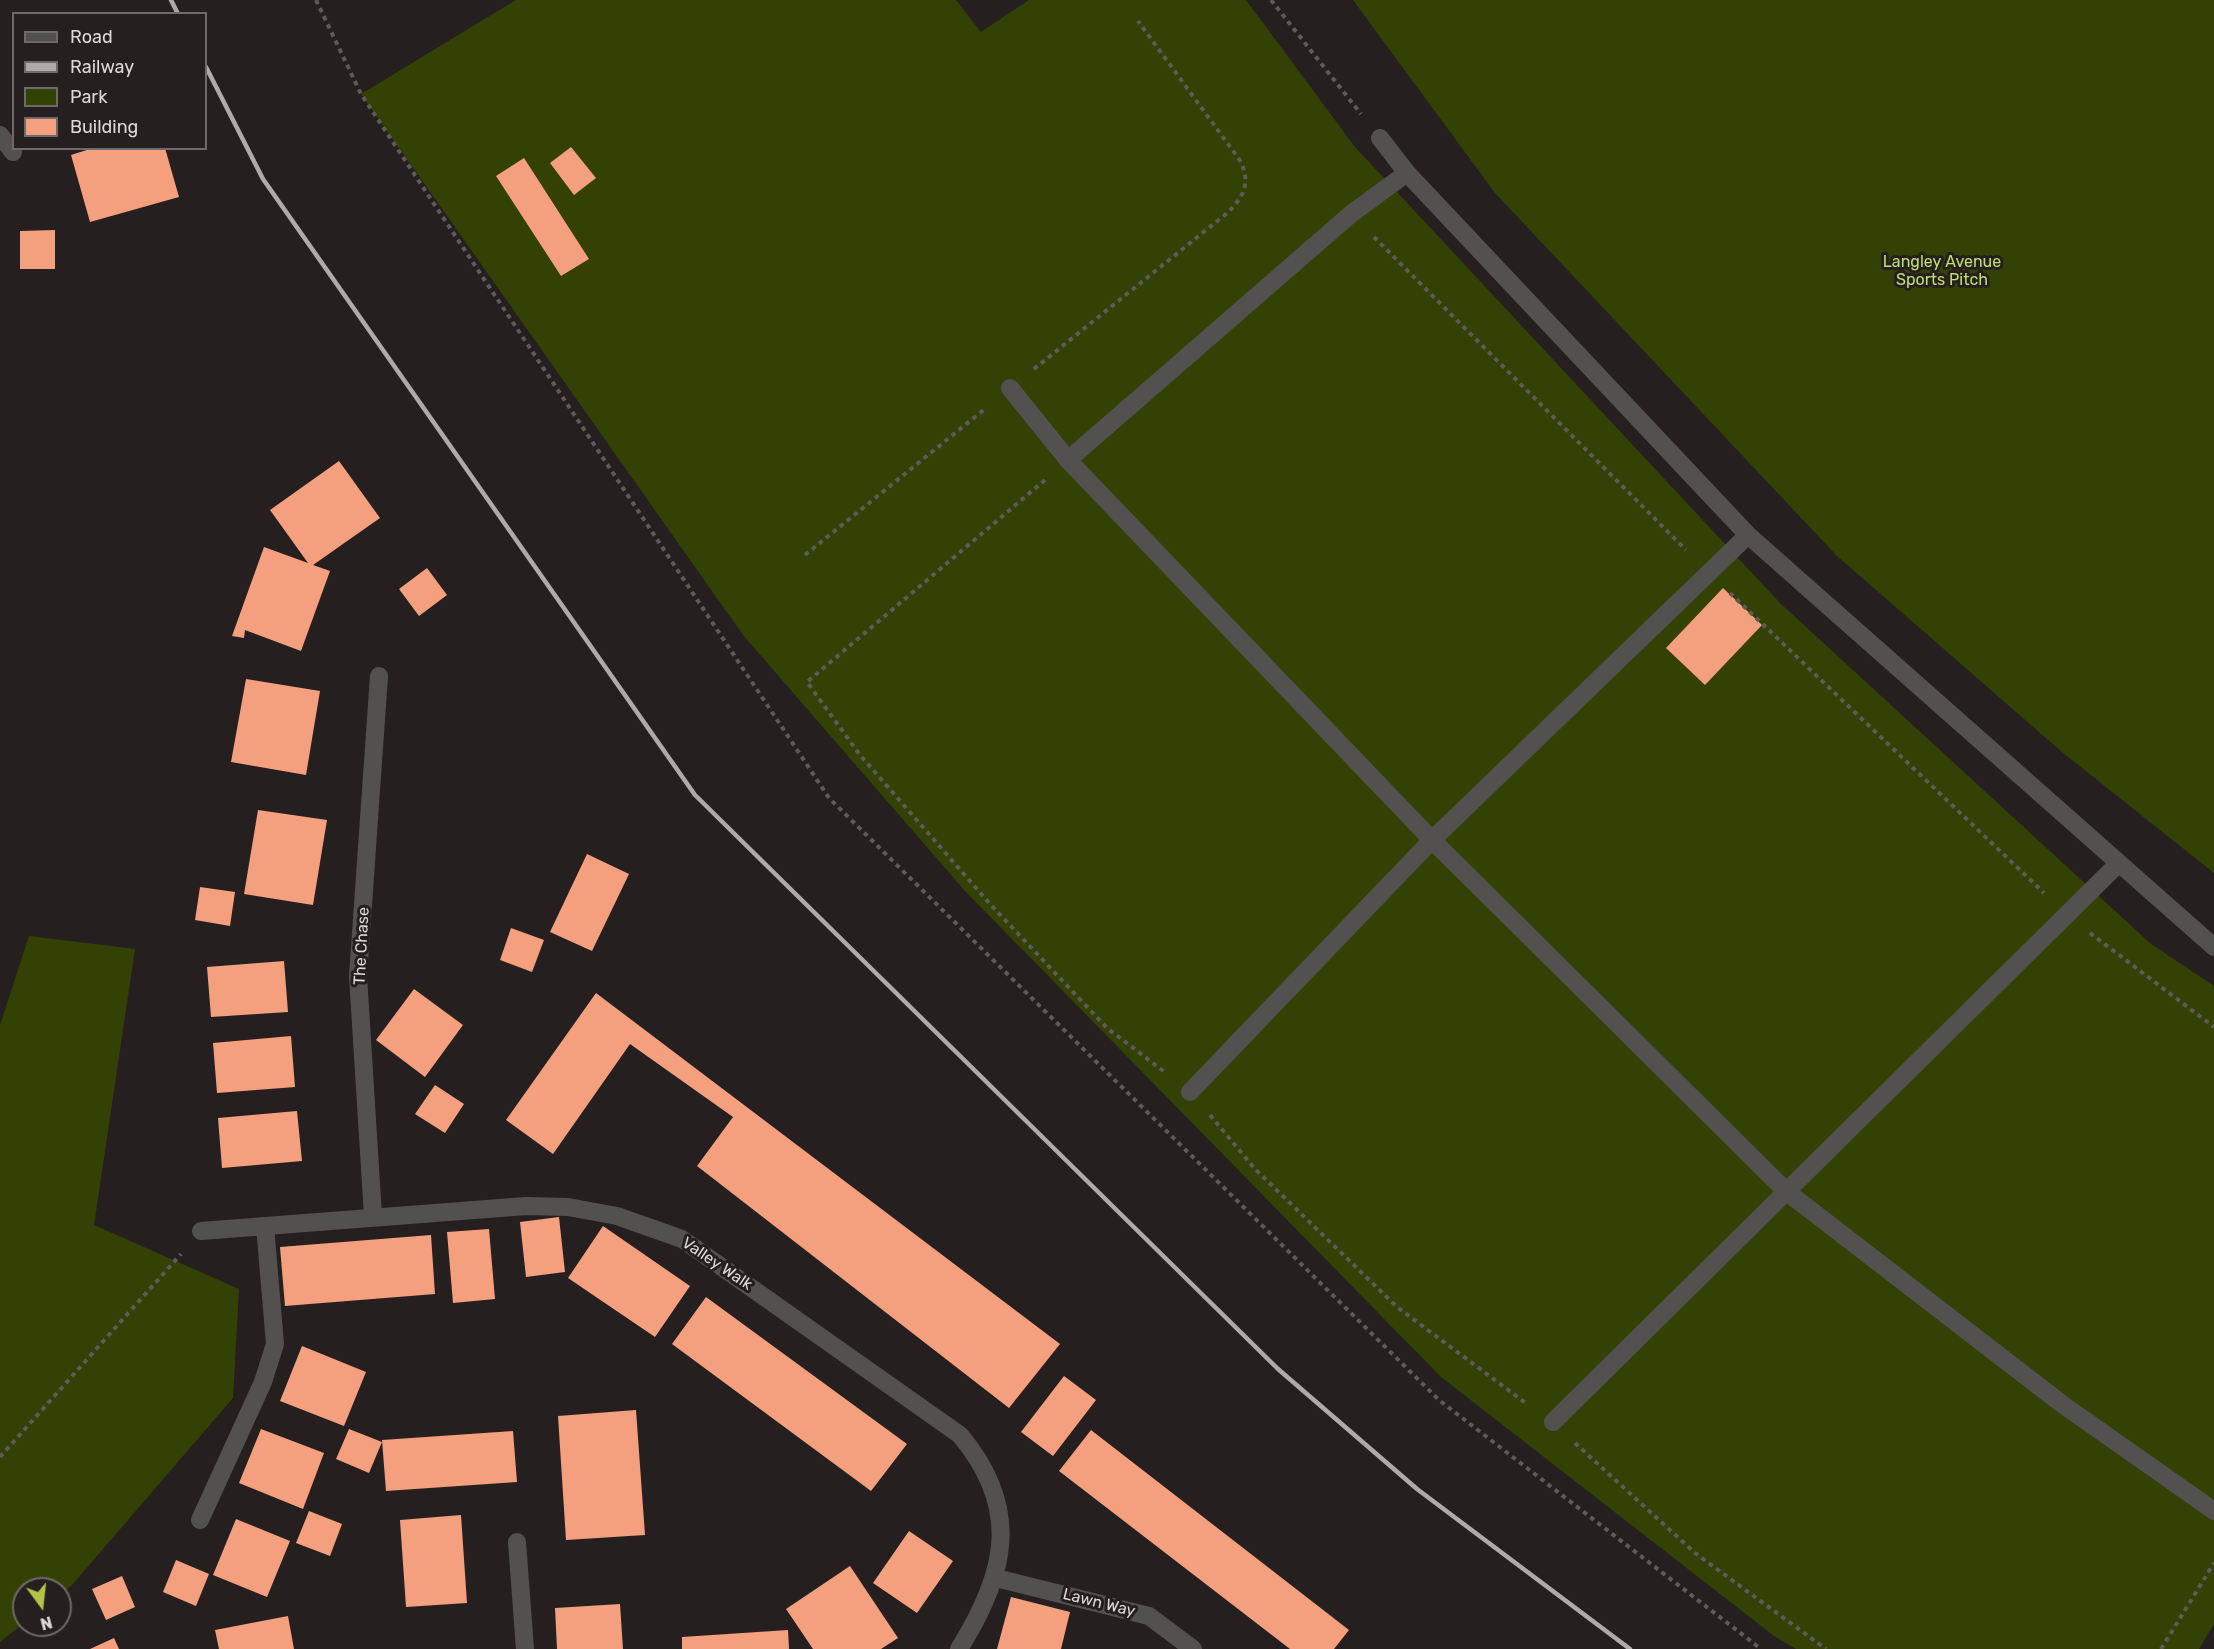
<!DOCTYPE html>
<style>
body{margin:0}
#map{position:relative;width:2214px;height:1649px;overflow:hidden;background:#25201f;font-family:Rubik,sans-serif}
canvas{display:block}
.legend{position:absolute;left:12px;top:12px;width:195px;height:138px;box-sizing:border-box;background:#25201f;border:2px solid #6e6a69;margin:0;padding:8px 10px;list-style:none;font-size:18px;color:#dcd9d8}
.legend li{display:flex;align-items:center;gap:12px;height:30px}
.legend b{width:30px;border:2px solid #6e6a69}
.north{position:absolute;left:12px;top:1577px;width:60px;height:60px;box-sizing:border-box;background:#25201f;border:2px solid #6e6a69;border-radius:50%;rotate:165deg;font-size:16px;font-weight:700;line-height:24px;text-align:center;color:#dcd9d8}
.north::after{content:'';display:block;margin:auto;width:21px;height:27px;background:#b4c24a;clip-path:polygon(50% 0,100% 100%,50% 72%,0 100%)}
</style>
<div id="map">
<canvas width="2214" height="1649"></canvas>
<ul class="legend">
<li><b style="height:8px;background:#535150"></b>Road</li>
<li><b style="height:8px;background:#aeaaa9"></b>Railway</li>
<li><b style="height:16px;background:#344104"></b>Park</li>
<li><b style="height:16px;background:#f4a07f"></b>Building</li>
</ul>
<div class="north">N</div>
</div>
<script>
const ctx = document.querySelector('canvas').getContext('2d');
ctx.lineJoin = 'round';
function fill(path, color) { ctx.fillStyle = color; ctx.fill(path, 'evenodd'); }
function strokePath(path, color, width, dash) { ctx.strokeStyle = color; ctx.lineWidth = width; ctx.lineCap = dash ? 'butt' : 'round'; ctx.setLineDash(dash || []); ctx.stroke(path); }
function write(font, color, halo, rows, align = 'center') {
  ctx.font = font + ' Rubik,sans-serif'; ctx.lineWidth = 6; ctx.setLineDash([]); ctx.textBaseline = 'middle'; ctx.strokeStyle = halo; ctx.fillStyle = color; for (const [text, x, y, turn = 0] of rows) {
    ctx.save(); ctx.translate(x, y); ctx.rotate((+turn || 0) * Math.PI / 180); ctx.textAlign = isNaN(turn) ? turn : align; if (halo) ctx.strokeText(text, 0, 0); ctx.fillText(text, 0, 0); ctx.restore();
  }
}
const green = new Path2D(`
 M 516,0 L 956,0 L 981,32 L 1029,0 L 1246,0 L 1355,147 L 1780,603 L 2151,944 L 2214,986 L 2214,1624 L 2199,1649 L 1796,1649 L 1774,1636 L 1441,1377 L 965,891 L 743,635 L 361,94 Z
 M 1353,0 L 2214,0 L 2214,873 L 2062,752 L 1837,556 L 1495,193 Z
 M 29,936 L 135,949 L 94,1225 L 239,1289 L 233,1398 L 72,1585 L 60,1595 L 60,1589 L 24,1589 L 24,1623 L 0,1642 L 0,1025 Z`);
const building = new Path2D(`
 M 571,147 L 596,178 L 574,195 L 550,163 Z
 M 93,148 L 165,148 L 179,197 L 90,222 L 71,155 Z
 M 524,158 L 589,259 L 561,276 L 496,176 Z
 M 55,230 L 55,269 L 20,269 L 20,231 Z
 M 339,461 L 380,518 L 313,565 L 330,571 L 301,651 L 245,630 L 244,638 L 232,636 L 264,547 L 308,563 L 270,510 Z
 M 427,568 L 447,595 L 419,616 L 399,589 Z
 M 1723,588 L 1762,625 L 1705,685 L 1666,648 Z
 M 246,679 L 320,691 L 306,775 L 231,762 Z
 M 258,810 L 327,820 L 313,905 L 244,894 Z
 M 587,854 L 629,874 L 592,951 L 550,932 Z
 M 200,887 L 235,892 L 230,926 L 195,920 Z
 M 511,928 L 544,940 L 532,972 L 500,960 Z
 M 284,961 L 288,1012 L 211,1017 L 207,967 Z
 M 414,989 L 463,1025 L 425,1077 L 376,1040 Z
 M 596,993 L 1060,1344 L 1009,1408 L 697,1166 L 733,1117 L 630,1044 L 553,1154 L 506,1120 Z
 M 291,1036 L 295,1087 L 217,1093 L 213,1043 Z
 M 435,1085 L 464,1104 L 445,1133 L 415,1114 Z
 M 297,1111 L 302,1161 L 222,1168 L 218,1118 Z
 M 559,1217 L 565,1272 L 526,1277 L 520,1222 Z
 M 603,1226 L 690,1286 L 655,1337 L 568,1278 Z
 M 489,1229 L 495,1299 L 453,1303 L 447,1232 Z
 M 431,1235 L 435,1294 L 285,1306 L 280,1247 Z
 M 706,1297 L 907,1444 L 871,1491 L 672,1344 Z
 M 302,1346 L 366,1372 L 344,1426 L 280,1401 Z
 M 1064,1376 L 1096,1400 L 1053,1456 L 1021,1432 Z
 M 636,1410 L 645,1535 L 566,1540 L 558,1416 Z
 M 261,1429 L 324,1453 L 303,1509 L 239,1483 Z
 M 349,1429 L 382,1442 L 369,1473 L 336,1459 Z
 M 1091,1430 L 1349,1630 L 1334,1649 L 1290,1649 L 1059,1471 Z
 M 513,1431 L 517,1482 L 386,1491 L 382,1440 Z
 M 309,1511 L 342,1524 L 330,1556 L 296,1543 Z
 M 461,1515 L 467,1603 L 406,1607 L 400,1520 Z
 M 236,1519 L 290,1541 L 267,1597 L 213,1575 Z
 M 909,1531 L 953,1561 L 917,1613 L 873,1583 Z
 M 176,1560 L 209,1574 L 196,1606 L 163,1592 Z
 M 850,1566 L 898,1638 L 881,1649 L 813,1649 L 786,1609 Z
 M 122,1576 L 135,1607 L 106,1620 L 92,1589 Z
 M 1011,1597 L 1070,1612 L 1061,1649 L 997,1649 Z
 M 620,1604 L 623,1649 L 557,1649 L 555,1608 Z
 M 288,1616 L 294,1649 L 219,1649 L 215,1630 Z
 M 788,1630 L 789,1649 L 682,1649 L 682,1637 Z
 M 114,1638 L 119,1649 L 90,1649 Z`);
const path = new Path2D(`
 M 316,0 L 361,94 L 829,798 L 1439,1400 L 1761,1649
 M 1271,0 L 1361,114
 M 1374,237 L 1686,550
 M 1034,369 L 1226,214 C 1244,197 1252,182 1239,159 L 1138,21
 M 1045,480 L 807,682 L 860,755 L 990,904 L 1107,1028 L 1166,1073
 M 805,555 L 986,408
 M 1730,593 L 2044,893
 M 2090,933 L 2214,1027
 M 1210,1115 L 1255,1169 L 1397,1307 L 1527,1404
 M 1575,1443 L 1695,1553 L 1826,1649
 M 0,1457 L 181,1254
 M 2161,1649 L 2214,1563`);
const minor = new Path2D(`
 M 0,135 L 13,152
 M 1380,138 L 1407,173 L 1748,535 L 2214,947
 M 1407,173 L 1351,214 L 1068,460 L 1432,840 L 1748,535
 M 1010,388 L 1068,460
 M 1190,1092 L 1432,840 L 1787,1192 L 2062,1404 L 2214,1511
 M 373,1216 L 358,976 L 379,676
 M 201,1231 L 526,1206 L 568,1207 L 617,1216 L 682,1239 L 960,1435 C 1022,1509 1006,1574 959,1649
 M 1553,1422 L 2119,863
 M 200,1520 L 263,1382 L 275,1344 L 265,1226
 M 517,1542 L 525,1649
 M 996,1578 L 1149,1616 L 1193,1649`);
const rail = new Path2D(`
 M 171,0 L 178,14
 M 206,67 L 263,179 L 695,795 L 1278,1369 L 1417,1489 L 1630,1649`);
const parkNames = [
 ["Langley Avenue",1942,262],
 ["Sports Pitch",1942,280]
];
const streetNames = [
 ["The Chase",362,946,-87],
 ["Valley Walk",717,1264,34],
 ["Lawn Way",1099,1603,14]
];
fill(green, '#344104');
fill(building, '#f4a07f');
strokePath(path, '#5e5a59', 4, [4.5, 4.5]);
strokePath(minor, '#535150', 18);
strokePath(rail, '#aeaaa9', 4.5);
write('16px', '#c1de71', '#25201f', parkNames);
write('16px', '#dcd9d8', '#25201f', streetNames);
</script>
